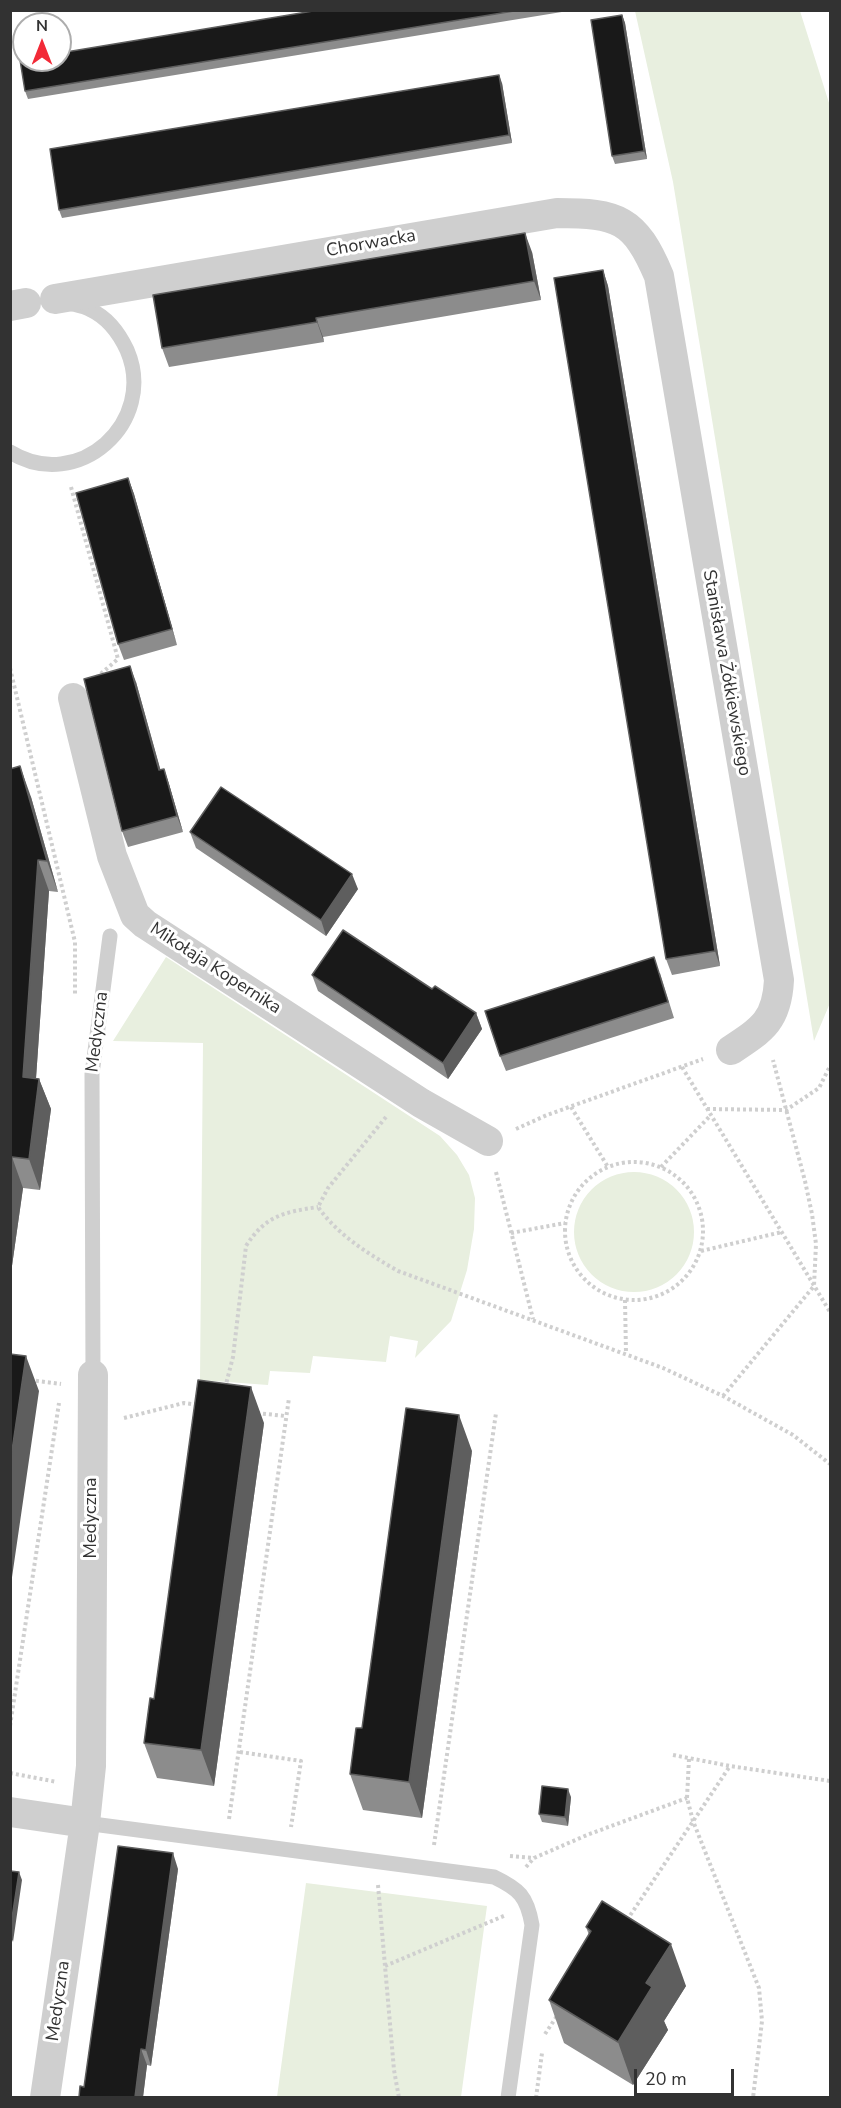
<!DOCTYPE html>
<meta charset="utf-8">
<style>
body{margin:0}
#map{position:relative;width:841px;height:2108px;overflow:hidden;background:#fff;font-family:"Nunito Sans",sans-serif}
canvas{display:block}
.frame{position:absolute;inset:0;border:12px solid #323232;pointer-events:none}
.north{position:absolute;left:12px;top:12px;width:60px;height:60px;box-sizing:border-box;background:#fff;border:2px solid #adadad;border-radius:50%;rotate:0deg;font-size:16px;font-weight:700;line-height:24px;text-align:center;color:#323232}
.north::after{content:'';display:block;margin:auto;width:21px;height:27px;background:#f22a37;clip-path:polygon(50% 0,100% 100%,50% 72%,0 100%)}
.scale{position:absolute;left:634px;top:2069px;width:100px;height:27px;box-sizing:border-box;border:3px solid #323232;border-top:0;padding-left:8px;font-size:18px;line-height:21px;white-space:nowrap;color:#323232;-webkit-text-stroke:4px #fff;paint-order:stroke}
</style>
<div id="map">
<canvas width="841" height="2108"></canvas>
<div class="frame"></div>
<div class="north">N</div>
<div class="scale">20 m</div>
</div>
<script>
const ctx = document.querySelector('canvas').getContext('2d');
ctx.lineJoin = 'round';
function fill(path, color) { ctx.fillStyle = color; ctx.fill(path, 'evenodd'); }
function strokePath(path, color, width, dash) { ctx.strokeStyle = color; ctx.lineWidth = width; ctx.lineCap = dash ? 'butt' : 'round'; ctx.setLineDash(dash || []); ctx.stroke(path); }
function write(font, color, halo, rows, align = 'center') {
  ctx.font = font + ' "Nunito Sans",sans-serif'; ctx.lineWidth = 6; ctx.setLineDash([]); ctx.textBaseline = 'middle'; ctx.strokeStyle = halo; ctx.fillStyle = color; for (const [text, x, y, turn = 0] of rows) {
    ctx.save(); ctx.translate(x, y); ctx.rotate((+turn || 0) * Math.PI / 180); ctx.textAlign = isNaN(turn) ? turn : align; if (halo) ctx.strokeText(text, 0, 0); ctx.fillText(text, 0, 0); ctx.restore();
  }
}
const green = new Path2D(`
 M 635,11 L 800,11 L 830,106 L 830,1003 L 814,1041 L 673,182 Z
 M 166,957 L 440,1136 L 457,1155 L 469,1175 L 475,1198 L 474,1229 L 467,1270 L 451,1321 L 415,1358 L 418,1341 L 390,1336 L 386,1362 L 313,1356 L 310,1373 L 270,1371 L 268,1385 L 200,1380 L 203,1043 L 113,1041 Z
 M574 1232a60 60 0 1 1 120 0a60 60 0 1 1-120 0Z
 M 306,1883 L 487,1906 L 461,2097 L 277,2097 Z`);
const path = new Path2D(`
 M 71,487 L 118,659 L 97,677
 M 10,668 L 75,942 L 75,995
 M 682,1067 L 830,1312
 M 571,1107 L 608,1167
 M 707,1109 L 786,1110 L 819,1088 L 830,1066
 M 386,1117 L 328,1188 L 318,1207 C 339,1236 367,1253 398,1271 L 663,1368 L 723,1396 L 793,1435 L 830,1464
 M 516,1129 L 547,1115 L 703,1059
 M565 1231a69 69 0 1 1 138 0a69 69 0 1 1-138 0Z
 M 661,1167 L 710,1116
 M 496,1172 L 533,1319
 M 511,1233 L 565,1223
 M 701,1251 L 782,1232
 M 625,1300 L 626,1353
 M 30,1380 L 61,1384
 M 225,1388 L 233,1357 L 246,1246 C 265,1216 284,1212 318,1207
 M 723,1396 L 814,1286 L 816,1244 L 812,1214 L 805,1181 L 773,1060
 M 257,1413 L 285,1416
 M 124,1418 L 184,1403 L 199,1405
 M 10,1726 L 59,1403
 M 240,1752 L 301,1761 L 291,1827
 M 673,1755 L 730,1766 L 830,1781
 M 689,1759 L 687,1798 L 693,1821 L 759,1988 L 762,2021 L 753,2098
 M 10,1773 L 57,1782
 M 229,1819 L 289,1398
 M 434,1845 L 496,1413
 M 510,1856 L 534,1858
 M 526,1867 L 534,1858 L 587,1835 L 687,1798
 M 378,1885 L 394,2070 L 399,2098
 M 627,1920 L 730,1766
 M 385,1966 L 506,1915
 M 545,2034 L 557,2016
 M 536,2098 L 542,2053`);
const lane = new Path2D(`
 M 10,452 C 78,494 158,422 127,350 C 119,333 108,318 91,310 C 84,306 76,305 69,303
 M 93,1375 L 92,1074 L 110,936
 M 85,1823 L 494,1877 C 519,1889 527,1896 532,1925 L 508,2098`);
const street = new Path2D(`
 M 55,299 L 557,213 C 618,213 635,219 659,276 L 779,980 C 777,1020 763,1029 731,1050
 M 10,306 L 26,303
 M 73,698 L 112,856 L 135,915 L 145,924 L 421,1103 L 488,1141
 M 10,1812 L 85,1823
 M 45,2098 L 85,1823 L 91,1766 L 93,1375`);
const wall = new Path2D(`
 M 319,10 L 574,10 L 28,99 L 25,91 Z
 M 622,15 L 625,23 L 647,159 L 615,164 L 612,156 Z
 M 502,83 L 512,143 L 62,218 L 59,210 Z
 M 532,252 L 541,300 L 323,337 L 324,342 L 169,367 L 162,348 Z
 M 603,270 L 608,286 L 720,966 L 672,975 L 666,959 Z
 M 128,478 L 134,494 L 177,645 L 124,660 L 118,644 Z
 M 136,682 L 160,769 L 164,769 L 169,784 L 183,832 L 128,847 L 122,831 Z
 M 10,769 L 31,797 L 58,892 L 49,891 L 36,1078 L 39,1079 L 51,1109 L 40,1190 L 23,1188 L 10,1280 Z
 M 190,832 L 358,889 L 326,936 L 196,848 Z
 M 660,973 L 674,1018 L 506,1071 L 500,1056 Z
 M 312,975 L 432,989 L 476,1013 L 482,1029 L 448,1079 L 318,991 Z
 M 264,1423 L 214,1786 L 157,1778 L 144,1743 Z
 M 472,1451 L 422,1818 L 363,1810 L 350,1774 L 362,1728 Z
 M 571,1797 L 568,1826 L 542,1822 L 539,1814 Z
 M 178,1869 L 151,2066 L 147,2065 L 143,2097 L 84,2087 Z
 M 586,1927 L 686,1986 L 664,2021 L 668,2030 L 633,2085 L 564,2043 L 549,2000 L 589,1935 Z`);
const shadedWall = new Path2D(`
 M 622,15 L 625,23 L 647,159 L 644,151 Z
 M 499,75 L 502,83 L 512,143 L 509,135 Z
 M 525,233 L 532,252 L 541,300 L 534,281 Z
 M 603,270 L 608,286 L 720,966 L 715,951 Z
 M 316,318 L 323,337 L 324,342 L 317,322 Z
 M 128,478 L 134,494 L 177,645 L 172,629 Z
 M 130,666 L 136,682 L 165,786 L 159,770 Z
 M 20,766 L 31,797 L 58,892 L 47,861 Z
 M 164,769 L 169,784 L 183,832 L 177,816 Z
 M 38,860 L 49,891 L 34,1107 L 23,1077 Z
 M 352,874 L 358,889 L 326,936 L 321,920 Z
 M 476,1013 L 482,1029 L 448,1079 L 443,1063 Z
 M 39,1079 L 51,1109 L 40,1190 L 29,1159 Z
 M 12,1157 L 23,1188 L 10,1280 L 10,1170 Z
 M 26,1356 L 39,1391 L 10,1591 L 10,1464 Z
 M 251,1387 L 264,1423 L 214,1786 L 201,1750 Z
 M 459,1415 L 472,1451 L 422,1818 L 409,1782 Z
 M 568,1789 L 571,1797 L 568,1826 L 565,1817 Z
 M 173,1853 L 178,1869 L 151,2066 L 146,2050 Z
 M 19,1872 L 22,1880 L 13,1942 L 10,1935 L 10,1931 Z
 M 671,1944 L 686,1986 L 664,2021 L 668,2030 L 633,2085 L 618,2042 L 646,1983 Z
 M 141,2049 L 147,2065 L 143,2097 L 135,2097 Z`);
const building = new Path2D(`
 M 319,10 L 520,10 L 25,91 L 20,60 L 60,60 L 60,53 Z
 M 622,15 L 644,151 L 612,156 L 591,20 Z
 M 499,75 L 509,135 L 59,210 L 50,149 Z
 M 525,233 L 534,281 L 316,318 L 317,322 L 162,348 L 153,295 Z
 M 603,270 L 715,951 L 666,959 L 554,278 Z
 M 128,478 L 172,629 L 118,644 L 76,493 Z
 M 130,666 L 159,770 L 164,769 L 177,816 L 122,831 L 84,679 Z
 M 20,766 L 47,861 L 38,860 L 23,1077 L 39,1079 L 29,1159 L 12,1157 L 10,1170 L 10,769 Z
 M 221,787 L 352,874 L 321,920 L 190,832 Z
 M 343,930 L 432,989 L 435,986 L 476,1013 L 443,1063 L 312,975 Z
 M 654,957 L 668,1002 L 500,1056 L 485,1011 Z
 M 10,1354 L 26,1356 L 10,1464 Z
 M 198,1380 L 251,1387 L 201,1750 L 144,1743 L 150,1698 L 154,1699 Z
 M 406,1408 L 459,1415 L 409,1782 L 350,1774 L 356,1728 L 362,1728 Z
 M 542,1786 L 568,1789 L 565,1817 L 539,1814 Z
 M 118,1846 L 173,1853 L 146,2050 L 141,2049 L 135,2097 L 79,2097 L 80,2086 L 84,2087 Z
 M 10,1871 L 19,1872 L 10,1931 Z
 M 602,1901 L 671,1944 L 646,1983 L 652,1987 L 618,2042 L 549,2000 L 591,1931 L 586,1927 Z`);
const streetNames = [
 ["Chorwacka",371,244,-10],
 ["Stanisława Żółkiewskiego",726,673,80],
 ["Mikołaja Kopernika",215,969,33],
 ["Medyczna",98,1032,-83],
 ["Medyczna",92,1518,-90],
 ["Medyczna",59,2001,-82]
];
fill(green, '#e8efdf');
strokePath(path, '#cfcfcf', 4, [3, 3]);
strokePath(lane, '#cfcfcf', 15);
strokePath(street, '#cfcfcf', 30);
fill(wall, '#8c8c8c');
fill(shadedWall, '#5e5e5e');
fill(building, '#191919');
strokePath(building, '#5e5e5e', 1.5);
write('18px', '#323232', '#fff', streetNames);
</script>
